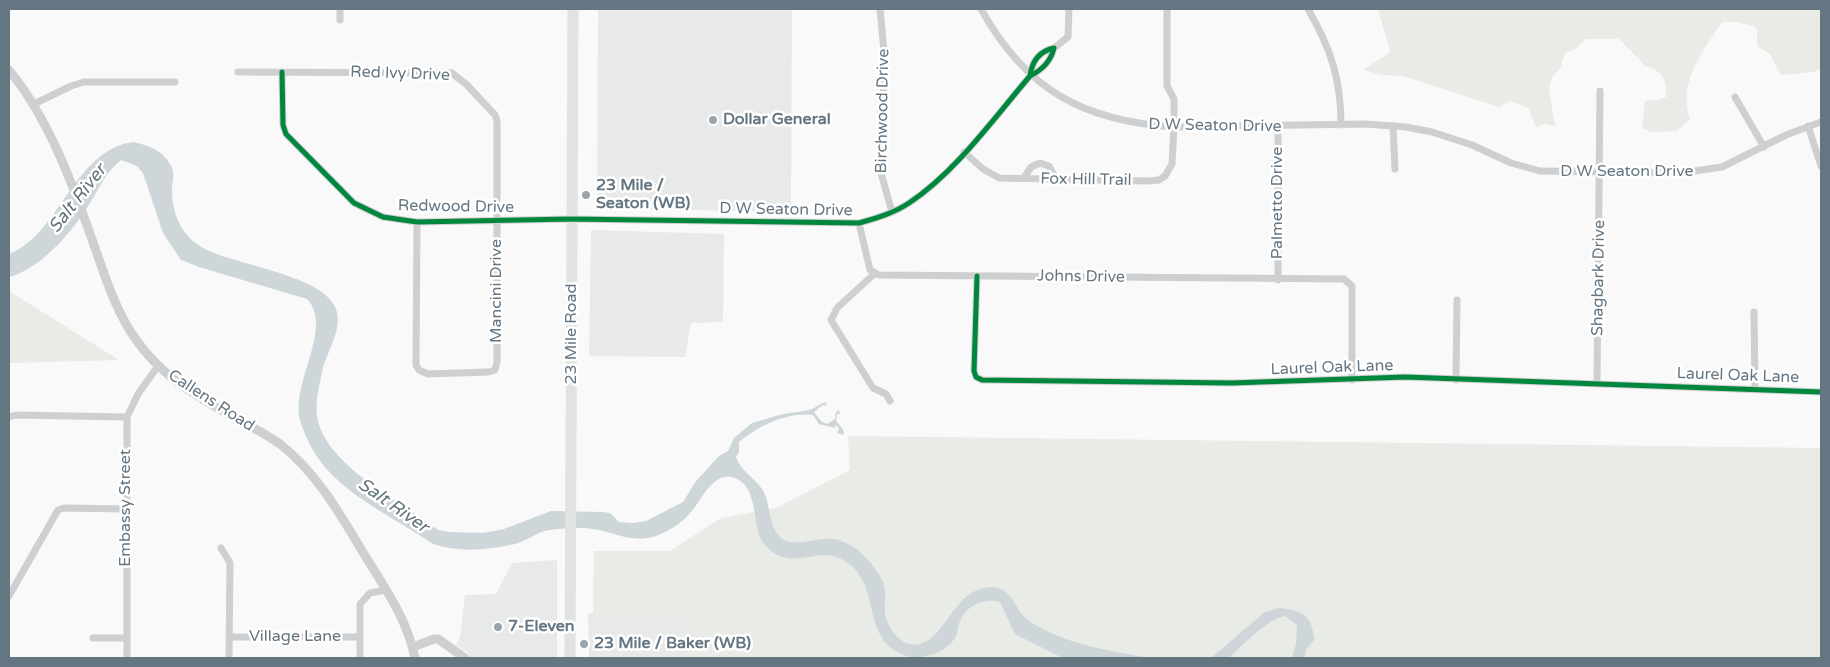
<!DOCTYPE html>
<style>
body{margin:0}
#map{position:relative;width:1830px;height:667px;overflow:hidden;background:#f9f9f9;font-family:"Varela Round",sans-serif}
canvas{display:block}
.frame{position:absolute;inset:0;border:10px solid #657683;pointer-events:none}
</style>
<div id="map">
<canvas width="1830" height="667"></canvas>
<div class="frame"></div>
</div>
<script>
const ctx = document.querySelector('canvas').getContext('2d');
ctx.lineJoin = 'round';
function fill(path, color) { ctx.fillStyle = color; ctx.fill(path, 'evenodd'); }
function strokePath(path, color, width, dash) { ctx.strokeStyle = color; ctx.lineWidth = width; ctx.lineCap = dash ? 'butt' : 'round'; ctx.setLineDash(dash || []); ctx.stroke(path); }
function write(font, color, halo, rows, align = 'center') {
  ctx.font = font + ' "Varela Round",sans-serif'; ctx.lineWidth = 5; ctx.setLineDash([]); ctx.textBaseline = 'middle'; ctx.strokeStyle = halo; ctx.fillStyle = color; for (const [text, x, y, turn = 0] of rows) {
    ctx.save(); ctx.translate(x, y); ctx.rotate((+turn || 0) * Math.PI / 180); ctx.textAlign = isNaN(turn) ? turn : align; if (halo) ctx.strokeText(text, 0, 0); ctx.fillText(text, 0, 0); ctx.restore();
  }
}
const built = new Path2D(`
 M 598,9 L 792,9 L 791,212 L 597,208 Z
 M 591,230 L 724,234 L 723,322 L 691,323 L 685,357 L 589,356 Z
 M 557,560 L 557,658 L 468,658 L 470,654 L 456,645 L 460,638 L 465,595 L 496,594 L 512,563 Z
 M 588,613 L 686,614 L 686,658 L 589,658 Z`);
const green = new Path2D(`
 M 1378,9 L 1821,9 L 1821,68 L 1814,72 L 1781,75 L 1770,54 L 1757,46 L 1757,29 L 1753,26 L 1736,22 L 1722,22 C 1703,51 1677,83 1690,119 L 1677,131 L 1652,132 L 1642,128 L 1645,101 L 1657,100 L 1666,97 C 1668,80 1661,69 1644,66 L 1639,59 L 1619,39 L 1586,39 L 1575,49 L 1565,53 L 1560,69 L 1552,77 L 1549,89 L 1555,126 L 1545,124 L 1536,127 L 1528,108 L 1510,101 L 1499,107 L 1403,76 L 1381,75 L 1364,70 C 1372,62 1383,59 1390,51 Z
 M 9,291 L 119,360 L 9,363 Z
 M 848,436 L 1821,448 L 1821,658 L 686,658 L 686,615 L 593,614 L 594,551 L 670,551 L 721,518 L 776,508 L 850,470 Z`);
const water = new Path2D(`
 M 133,142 C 148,145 165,151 172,168 C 175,175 172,183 172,190 C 172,215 182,237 205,249 C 235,265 324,275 336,309 C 343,327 328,351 323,367 C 320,382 315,401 317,416 C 324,465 402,502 438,530 L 449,532 L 484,533 L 504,529 L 551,511 L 603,512 L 610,513 L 619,522 L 633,523 L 646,521 L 683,502 L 696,481 L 719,456 L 728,451 L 734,438 L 752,423 L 783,414 L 810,410 L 825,402 L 827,406 L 823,405 L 814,412 L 821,421 L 827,424 L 835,419 L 836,412 L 839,410 L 840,414 L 837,414 L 836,421 L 843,429 L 844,435 L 837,433 L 839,429 L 836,425 L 835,428 L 819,424 L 813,415 C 786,412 759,426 739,442 L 739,452 L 736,457 C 741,472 757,479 764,492 C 770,505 769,524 778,535 C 789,550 817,537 833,539 C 842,540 853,546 860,552 C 869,560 878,571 883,582 C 887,592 884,602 885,612 C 885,623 897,641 909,644 C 945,651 950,587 992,587 C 1014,588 1014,612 1032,623 C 1068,645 1111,651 1151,658 L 1063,658 L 1015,634 L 1000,602 C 984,597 964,606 959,624 C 957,628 958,634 955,638 C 945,654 918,662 901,654 C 860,634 882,584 845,561 C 817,543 791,575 765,545 C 750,528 761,483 731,477 C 711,474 702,500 691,512 C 683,522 672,529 661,534 C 632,547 612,529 584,528 C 570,528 552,528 539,533 C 531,537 523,542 515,544 C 489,550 459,553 433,544 C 397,519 343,495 318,458 C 311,448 303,431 300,420 C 291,382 334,327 307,299 L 199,267 L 181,260 L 163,233 L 143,173 L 137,166 L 121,160 C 105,173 100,187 90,203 C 73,231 41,269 9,277 L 9,254 C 60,234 74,150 133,142 Z
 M 1279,608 C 1304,611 1312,615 1314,640 L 1306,650 L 1304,658 L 1292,658 L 1296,644 L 1297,625 L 1285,616 C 1269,618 1240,647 1229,658 L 1211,658 L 1265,612 Z`);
const minor = new Path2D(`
 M 880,9 L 886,72 L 881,108 L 881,173 L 892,212
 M 981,9 C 1026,90 1083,121 1174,127 L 1365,124 L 1406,127 L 1432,132 L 1472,145 L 1511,163 L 1540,171 L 1681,173 L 1722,167 L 1786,135 L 1821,122
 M 1308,9 C 1331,49 1341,79 1341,125
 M 340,20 L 340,9
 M 1054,48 L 1068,37 L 1069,9
 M 238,72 L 452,73 L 467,85 L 495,115 L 497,121 L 497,362 L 495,370 L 488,372 L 428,374 L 419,370 L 416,365 L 417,222
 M 282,72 L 283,125 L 286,134 L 354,203 L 383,217 L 417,222 L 571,219 L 859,223 C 877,218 894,213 909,203 C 955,173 994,118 1030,76 C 1042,70 1051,61 1054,48 C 1040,51 1032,61 1030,76
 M 1735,97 L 1764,147
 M 34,104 L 71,86 L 84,82 L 175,82
 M 1393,126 L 1395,169
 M 1808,126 L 1821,166
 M 964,152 L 983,169 L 999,178 L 1148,181 L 1159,180 L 1165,176 L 1172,164 L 1174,127 L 1174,99 L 1167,86 L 1167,9
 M 1024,178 L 1031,167 L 1040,163 L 1049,166 L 1056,179
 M 859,223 L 870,270 L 879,275 L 1344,279 L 1352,286 L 1352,380
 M 874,274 L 837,308 L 831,320 L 873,388 L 886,394 L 890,401
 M 977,276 L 974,371 L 976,377 L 982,380 L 1232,383 L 1405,377 L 1821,392
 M 1278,280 L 1278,127
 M 1754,312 L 1755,389
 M 1456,380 L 1457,300
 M 1597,384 L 1600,91
 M 9,417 L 16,415 L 127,417
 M 221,548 L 230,563 L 229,658
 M 9,596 L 58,510 L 64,508 L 126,509
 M 229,637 L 360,637
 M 93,638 L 127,638
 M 127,658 L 127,417 L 138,394 L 158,366
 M 360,658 L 360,604 L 370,593 L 386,590`);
const tertiary = new Path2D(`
 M 9,70 C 46,115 70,177 89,231 C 103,269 113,308 137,341 C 158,371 189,392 221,410 C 240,421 262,431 280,444 C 317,473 340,514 364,554 C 385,588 407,619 415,658
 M 413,647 L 434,639 L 438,639 L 465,658`);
const primary = new Path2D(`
 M 570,658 L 573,9`);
const cycleway = new Path2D(`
 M 282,72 L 283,125 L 286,134 L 354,203 L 383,217 L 417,222 L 571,219 L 859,223 C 877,218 894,213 909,203 C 955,173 994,118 1030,76 C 1042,70 1051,61 1054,48 C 1040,51 1032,61 1030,76
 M 977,276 L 974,371 L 976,377 L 982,380 L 1232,383 L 1405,377 L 1821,392`);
const markers = [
 [713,120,5,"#99a4ac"],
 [586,195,5,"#99a4ac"],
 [498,627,5,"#99a4ac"],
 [584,644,5,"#99a4ac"]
];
const streetNames = [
 ["Red Ivy Drive",400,74,2],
 ["Birchwood Drive",883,111,-89],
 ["D W Seaton Drive",1215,126,1],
 ["D W Seaton Drive",1627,172],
 ["Fox Hill Trail",1086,180,1],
 ["Palmetto Drive",1278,203,-90],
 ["Redwood Drive",456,207,1],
 ["D W Seaton Drive",786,210,1],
 ["Johns Drive",1081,277,1],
 ["Shagbark Drive",1599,278,-89],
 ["Mancini Drive",497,291,-90],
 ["23 Mile Road",572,334,-90],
 ["Laurel Oak Lane",1332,368,-2],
 ["Laurel Oak Lane",1738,376,2],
 ["Callens Road",211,401,33],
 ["Embassy Street",126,508,-90],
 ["Village Lane",295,637]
];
const poiNames = [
 ["Dollar General",723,120],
 ["23 Mile /",596,186],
 ["Seaton (WB)",596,204],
 ["7-Eleven",508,627],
 ["23 Mile / Baker (WB)",594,644]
];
const waterNames = [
 ["Salt River",78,199,-52],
 ["Salt River",393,506,35]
];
fill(built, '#e8e9e9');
fill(green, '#e8ebe6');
fill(water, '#ced6d9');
strokePath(minor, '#cecfd0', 7);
strokePath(tertiary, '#cecfd0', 9);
strokePath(primary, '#e1e2e2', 11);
strokePath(cycleway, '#00873e', 5);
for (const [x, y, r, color] of markers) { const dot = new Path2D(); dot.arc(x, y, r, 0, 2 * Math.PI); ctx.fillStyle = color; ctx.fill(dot); strokePath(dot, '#fff', 2); }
write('16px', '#657683', '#fff', streetNames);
write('bold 16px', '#657683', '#fff', poiNames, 'left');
write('italic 18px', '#60757c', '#fff', waterNames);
</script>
